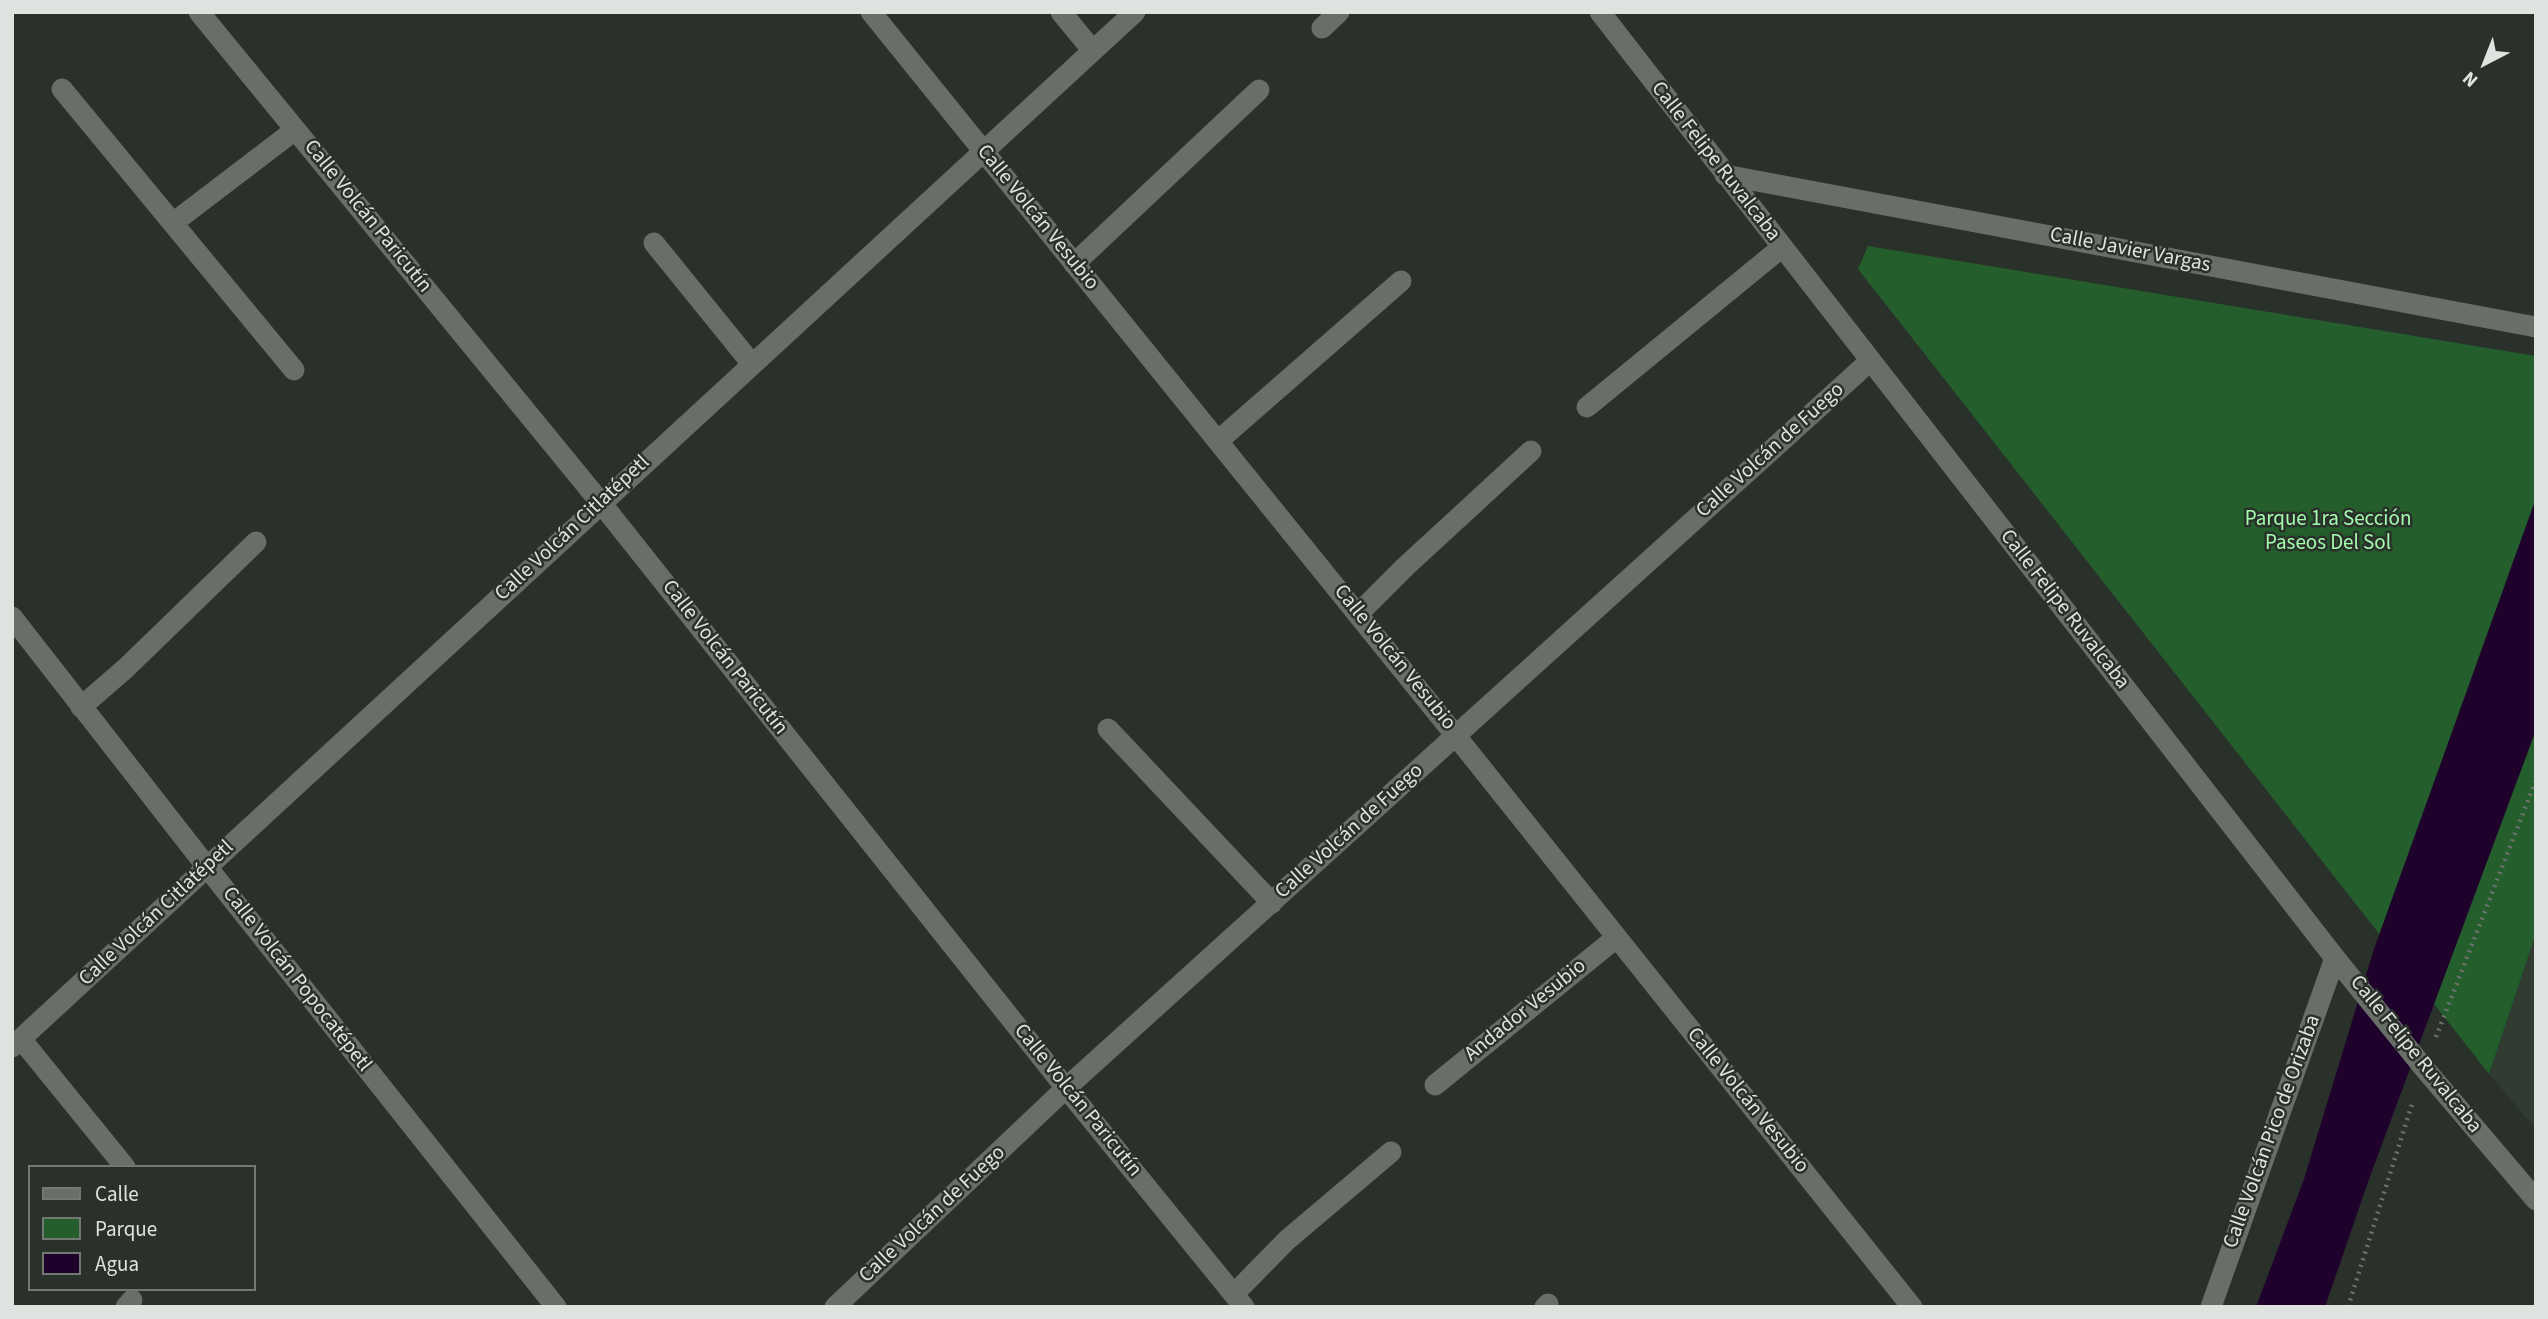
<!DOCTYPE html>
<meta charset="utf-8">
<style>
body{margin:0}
#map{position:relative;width:2548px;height:1319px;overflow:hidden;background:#2a302a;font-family:"Source Sans 3",sans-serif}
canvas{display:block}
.frame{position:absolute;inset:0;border:14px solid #dee3df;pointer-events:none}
.legend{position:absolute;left:28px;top:1165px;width:228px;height:126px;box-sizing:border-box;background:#2a302a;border:2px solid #727872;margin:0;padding:9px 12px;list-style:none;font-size:21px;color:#dee3df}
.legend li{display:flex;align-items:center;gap:14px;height:35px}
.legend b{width:35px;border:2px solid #727872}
.north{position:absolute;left:2450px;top:28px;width:70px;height:70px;-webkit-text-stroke:5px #2a302a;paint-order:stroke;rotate:222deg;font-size:19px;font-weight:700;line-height:28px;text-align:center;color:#dee3df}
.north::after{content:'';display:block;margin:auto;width:24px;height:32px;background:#dee3df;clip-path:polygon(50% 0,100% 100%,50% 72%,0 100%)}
</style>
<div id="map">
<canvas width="2548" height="1319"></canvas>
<div class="frame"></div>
<ul class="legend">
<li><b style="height:9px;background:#686f68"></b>Calle</li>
<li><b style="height:19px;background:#245e2d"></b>Parque</li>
<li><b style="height:19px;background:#1f022b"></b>Agua</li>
</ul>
<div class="north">N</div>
</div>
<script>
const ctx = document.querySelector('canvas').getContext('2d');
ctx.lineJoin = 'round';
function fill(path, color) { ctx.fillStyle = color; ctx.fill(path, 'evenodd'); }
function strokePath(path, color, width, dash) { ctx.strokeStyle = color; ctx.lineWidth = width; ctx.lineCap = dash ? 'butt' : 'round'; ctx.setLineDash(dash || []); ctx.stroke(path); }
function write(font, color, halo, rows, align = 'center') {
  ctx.font = font + ' "Source Sans 3",sans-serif'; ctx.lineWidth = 5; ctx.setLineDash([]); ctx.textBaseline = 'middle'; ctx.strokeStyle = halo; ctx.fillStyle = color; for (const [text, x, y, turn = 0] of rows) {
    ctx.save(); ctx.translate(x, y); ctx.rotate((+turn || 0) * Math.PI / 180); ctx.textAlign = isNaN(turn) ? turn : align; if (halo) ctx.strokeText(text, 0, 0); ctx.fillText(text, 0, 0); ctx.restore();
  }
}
const built = new Path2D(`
 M 2536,933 L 2536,1129 L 2489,1074 Z`);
const green = new Path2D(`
 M 1868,246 L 2536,356 L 2536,933 L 2489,1074 L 1858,269 Z`);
const water = new Path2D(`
 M 2536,498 L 2536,730 L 2369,1179 L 2325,1307 L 2256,1307 L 2304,1179 L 2374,949 Z`);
const path = new Path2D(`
 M 2436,1037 L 2536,780
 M 2348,1307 L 2413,1101`);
const street = new Path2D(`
 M 199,12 L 601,503 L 1066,1088 L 1244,1307
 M 871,12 L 1456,736 L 1912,1307
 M 1061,12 L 1093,51
 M 1600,12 L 2335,958 L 2424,1068 L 2536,1200
 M 1322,28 L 1339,12
 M 62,89 L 294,370
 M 1725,175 L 2536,327
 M 173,223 L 295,130
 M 654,243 L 752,364
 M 1074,264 L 1259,90
 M 1587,407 L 1781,248
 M 1218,441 L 1401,281
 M 1358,614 L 1405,567 L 1531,451
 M 12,617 L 207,867 L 556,1307
 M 81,707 L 126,668 L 256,542
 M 1108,729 L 1272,903
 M 21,1039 L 125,1167
 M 12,1047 L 1135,12
 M 1435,1085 L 1616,938
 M 1234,1294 L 1287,1240 L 1391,1152
 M 126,1307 L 132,1300
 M 835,1307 L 1066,1088 L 1870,361
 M 1545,1307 L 1548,1304
 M 2211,1307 L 2335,958`);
const streetNames = [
 ["Calle Felipe Ruvalcaba",1715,162,52],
 ["Calle Volcán Paricutín",367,217,51],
 ["Calle Volcán Vesubio",1037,218,51],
 ["Calle Javier Vargas",2130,251,11],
 ["Calle Volcán de Fuego",1771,451,-42],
 ["Calle Volcán Citlatépetl",573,529,-43],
 ["Calle Felipe Ruvalcaba",2064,610,52],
 ["Calle Volcán Paricutín",724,658,52],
 ["Calle Volcán Vesubio",1394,658,51],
 ["Calle Volcán de Fuego",1350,832,-42],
 ["Calle Volcán Citlatépetl",157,914,-43],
 ["Calle Volcán Popocatépetl",296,980,52],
 ["Andador Vesubio",1526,1011,-39],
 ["Calle Felipe Ruvalcaba",2415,1055,51],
 ["Calle Volcán Paricutín",1077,1101,51],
 ["Calle Volcán Vesubio",1747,1101,51],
 ["Calle Volcán Pico de Orizaba",2273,1132,-70],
 ["Calle Volcán de Fuego",933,1215,-43]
];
const parkNames = [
 ["Parque 1ra Sección",2328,520],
 ["Paseos Del Sol",2328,544]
];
fill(built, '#313b32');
fill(green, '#245e2d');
fill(water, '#1f022b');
strokePath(path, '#6d726d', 4.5, [2, 5]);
strokePath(street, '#686f68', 21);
write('21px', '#dee3df', '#2a302a', streetNames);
write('21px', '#a4fbad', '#2a302a', parkNames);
</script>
